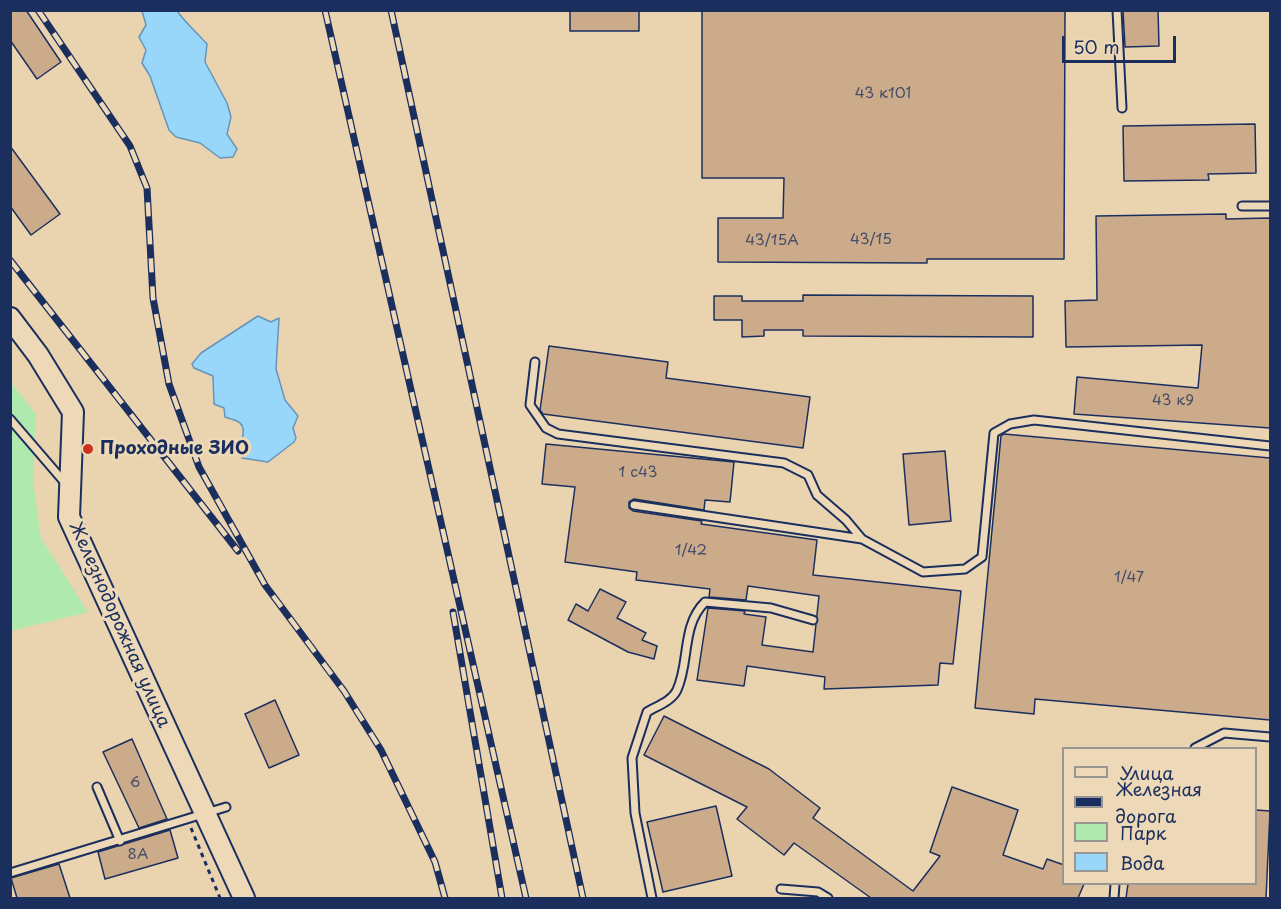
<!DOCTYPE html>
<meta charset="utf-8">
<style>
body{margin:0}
#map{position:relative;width:1281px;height:909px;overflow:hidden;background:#ead3af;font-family:"Playpen Sans",sans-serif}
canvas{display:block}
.frame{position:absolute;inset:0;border:12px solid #1b2f5e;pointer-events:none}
.legend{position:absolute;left:1062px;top:747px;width:195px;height:138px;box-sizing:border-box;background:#edd9b7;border:2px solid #999593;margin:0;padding:8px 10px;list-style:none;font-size:18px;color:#1b2f5e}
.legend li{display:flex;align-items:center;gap:12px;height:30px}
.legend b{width:30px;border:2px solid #999593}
.scale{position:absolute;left:1062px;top:36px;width:114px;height:27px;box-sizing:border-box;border:3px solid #1b2f5e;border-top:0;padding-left:8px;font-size:18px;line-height:21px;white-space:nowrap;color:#1b2f5e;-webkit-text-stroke:4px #edd9b7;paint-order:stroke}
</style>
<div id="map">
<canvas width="1281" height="909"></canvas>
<div class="frame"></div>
<ul class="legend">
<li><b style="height:8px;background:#edd9b7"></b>Улица</li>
<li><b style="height:8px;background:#1b2f5e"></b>Железная дорога</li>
<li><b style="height:16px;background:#b0e9ad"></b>Парк</li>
<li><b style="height:16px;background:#98d7f9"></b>Вода</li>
</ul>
<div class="scale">50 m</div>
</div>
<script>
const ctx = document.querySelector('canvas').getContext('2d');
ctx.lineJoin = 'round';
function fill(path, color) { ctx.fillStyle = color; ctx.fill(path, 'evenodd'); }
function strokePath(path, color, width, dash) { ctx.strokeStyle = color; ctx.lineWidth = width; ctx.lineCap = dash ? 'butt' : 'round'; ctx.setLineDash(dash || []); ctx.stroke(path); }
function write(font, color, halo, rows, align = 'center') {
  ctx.font = font + ' "Playpen Sans",sans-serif'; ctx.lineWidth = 6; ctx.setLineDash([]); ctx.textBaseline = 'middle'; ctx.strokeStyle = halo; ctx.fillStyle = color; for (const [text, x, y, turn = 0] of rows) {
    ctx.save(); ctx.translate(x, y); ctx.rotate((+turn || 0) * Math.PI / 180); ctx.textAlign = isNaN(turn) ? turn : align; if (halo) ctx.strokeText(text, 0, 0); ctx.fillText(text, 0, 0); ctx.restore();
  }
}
const green = new Path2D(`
 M 10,381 L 36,414 L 33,481 L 41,538 L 88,612 L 11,631 Z`);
const water = new Path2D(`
 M 142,11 L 177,11 C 186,23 196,32 207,44 L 205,62 L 227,103 L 231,117 L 227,134 L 237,149 L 233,157 L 220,158 L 200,143 L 176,137 L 169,130 L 150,76 L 142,63 L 146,50 L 139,37 L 146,25 Z
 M 258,316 L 271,322 L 279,318 L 276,369 L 285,400 L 298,416 L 293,428 L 296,438 L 294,442 L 268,462 L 242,458 C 236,446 249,432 240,423 C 236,419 229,419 225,417 L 224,408 L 214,404 L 213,376 L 194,368 L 192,364 L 201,353 Z`);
const building = new Path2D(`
 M 10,10 L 26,10 L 61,62 L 37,79 L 10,40 Z
 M 570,10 L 639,10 L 639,31 L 570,31 Z
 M 702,10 L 1065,10 L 1064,259 L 927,259 L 927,263 L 718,262 L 718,218 L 783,218 L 784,178 L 702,178 Z
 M 1123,10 L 1158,10 L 1159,46 L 1125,47 Z
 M 1255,124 L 1256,173 L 1208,174 L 1209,180 L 1124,181 L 1123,126 Z
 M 10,146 L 60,214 L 31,235 L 10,206 Z
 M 1226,214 L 1226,219 L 1270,218 L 1270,428 L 1074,414 L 1077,377 L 1198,388 L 1202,345 L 1066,347 L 1065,301 L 1097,300 L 1096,216 Z
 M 803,295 L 1033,296 L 1033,337 L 803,336 L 803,330 L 764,330 L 764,336 L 742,337 L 742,320 L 714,320 L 714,296 L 742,296 L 742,301 L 803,301 Z
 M 549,346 L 668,362 L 666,378 L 810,397 L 803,448 L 543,414 L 540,410 Z
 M 1004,434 L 1270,458 L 1270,720 L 1035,699 L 1034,714 L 975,708 L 1001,436 Z
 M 546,444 L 734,462 L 730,502 L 705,500 L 704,510 L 634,499 L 629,502 L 629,508 L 633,511 L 702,521 L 701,524 L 817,540 L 813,575 L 961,591 L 953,664 L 940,663 L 938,685 L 824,689 L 825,677 L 747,666 L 744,686 L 697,680 L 708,608 L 745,611 L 744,614 L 766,617 L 762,645 L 813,652 L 819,596 L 748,586 L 746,600 L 709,597 L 710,589 L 636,580 L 637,572 L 565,562 L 575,487 L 542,484 Z
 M 945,451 L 951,521 L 909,525 L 903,454 Z
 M 600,589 L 626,602 L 617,618 L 646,633 L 642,640 L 657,646 L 654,659 L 628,652 L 568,620 L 576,604 L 588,611 Z
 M 275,700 L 299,755 L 269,768 L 245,714 Z
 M 664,716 L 769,769 L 820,808 L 813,818 L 913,891 L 940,856 L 930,852 L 952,787 L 1018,810 L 1003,855 L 1043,869 L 1047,859 L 1064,865 L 1064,884 L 1084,884 L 1078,898 L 871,898 L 794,843 L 784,855 L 737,819 L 747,807 L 644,755 Z
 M 132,739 L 167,819 L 139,828 L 103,752 Z
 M 716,806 L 732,876 L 663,892 L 647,822 Z
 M 1256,810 L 1270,811 L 1266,898 L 1126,898 L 1128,884 L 1256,884 Z
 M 170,830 L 178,858 L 105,879 L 98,852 Z
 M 59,864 L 70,898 L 17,898 L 11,878 Z`);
const path = new Path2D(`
 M 191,828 L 220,898`);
const lane = new Path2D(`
 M 1117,10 L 1122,108
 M 1242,206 L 1270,206
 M 535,362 L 530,405 L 546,428 L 558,434 L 784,463 L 808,475 L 817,495 L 846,520 L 862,539 L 923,572 L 965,569 L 982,557 L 994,433 L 1010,424 L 1034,420 L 1270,446
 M 10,419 L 66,484
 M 634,505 L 862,539
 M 1195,748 L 1224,733 L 1270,737
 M 97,787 L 120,841
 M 10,873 L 226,807
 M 781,889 L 818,892 L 828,898
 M 652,898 L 635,813 L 632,758 L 647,712 C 657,706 672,701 677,690 C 690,662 681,626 705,602 L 771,608 L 813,620
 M 1114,898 L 1115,884`);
const secondary = new Path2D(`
 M 10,318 L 38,355 L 73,412 L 69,517 L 244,898`);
const rail = new Path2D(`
 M 38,10 L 130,146 L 147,188 L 153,298 L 169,384 L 199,467 L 265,585 L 344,691 L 381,750 L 435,862 L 445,898
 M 325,10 L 526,898
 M 391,10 L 583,898
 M 10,260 L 238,551
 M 453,612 L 502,898`);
const markers = [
 [88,449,6,"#c8321e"]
];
const numberNames = [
 ["43 к101",883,94],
 ["43/15",871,240],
 ["43/15А",772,241],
 ["43 к9",1173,401],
 ["1 с43",638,473],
 ["1/42",691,551],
 ["1/47",1129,578],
 ["6",135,783],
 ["8А",138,855]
];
const poiNames = [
 ["Проходные ЗИО",100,449]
];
const streetNames = [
 ["Железнодорожная улица",119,625,66]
];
fill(green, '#b0e9ad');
fill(water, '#98d7f9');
strokePath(water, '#6694bb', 1.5);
fill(building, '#ccab8b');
strokePath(building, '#1b2f5e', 1.5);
strokePath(lane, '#1b2f5e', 11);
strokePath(secondary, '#1b2f5e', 24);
strokePath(path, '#1b2f5e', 3, [4.5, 4.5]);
strokePath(lane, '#edd9b7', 7);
strokePath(secondary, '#edd9b7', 20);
strokePath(rail, '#1b2f5e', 7);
strokePath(rail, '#edd9b7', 4.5, [14]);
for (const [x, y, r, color] of markers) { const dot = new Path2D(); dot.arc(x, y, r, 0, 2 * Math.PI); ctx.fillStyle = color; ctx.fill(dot); strokePath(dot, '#edd9b7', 2); }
write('15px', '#474e69', null, numberNames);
write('bold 18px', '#1b2f5e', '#edd9b7', poiNames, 'left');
write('18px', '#1b2f5e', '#edd9b7', streetNames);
</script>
